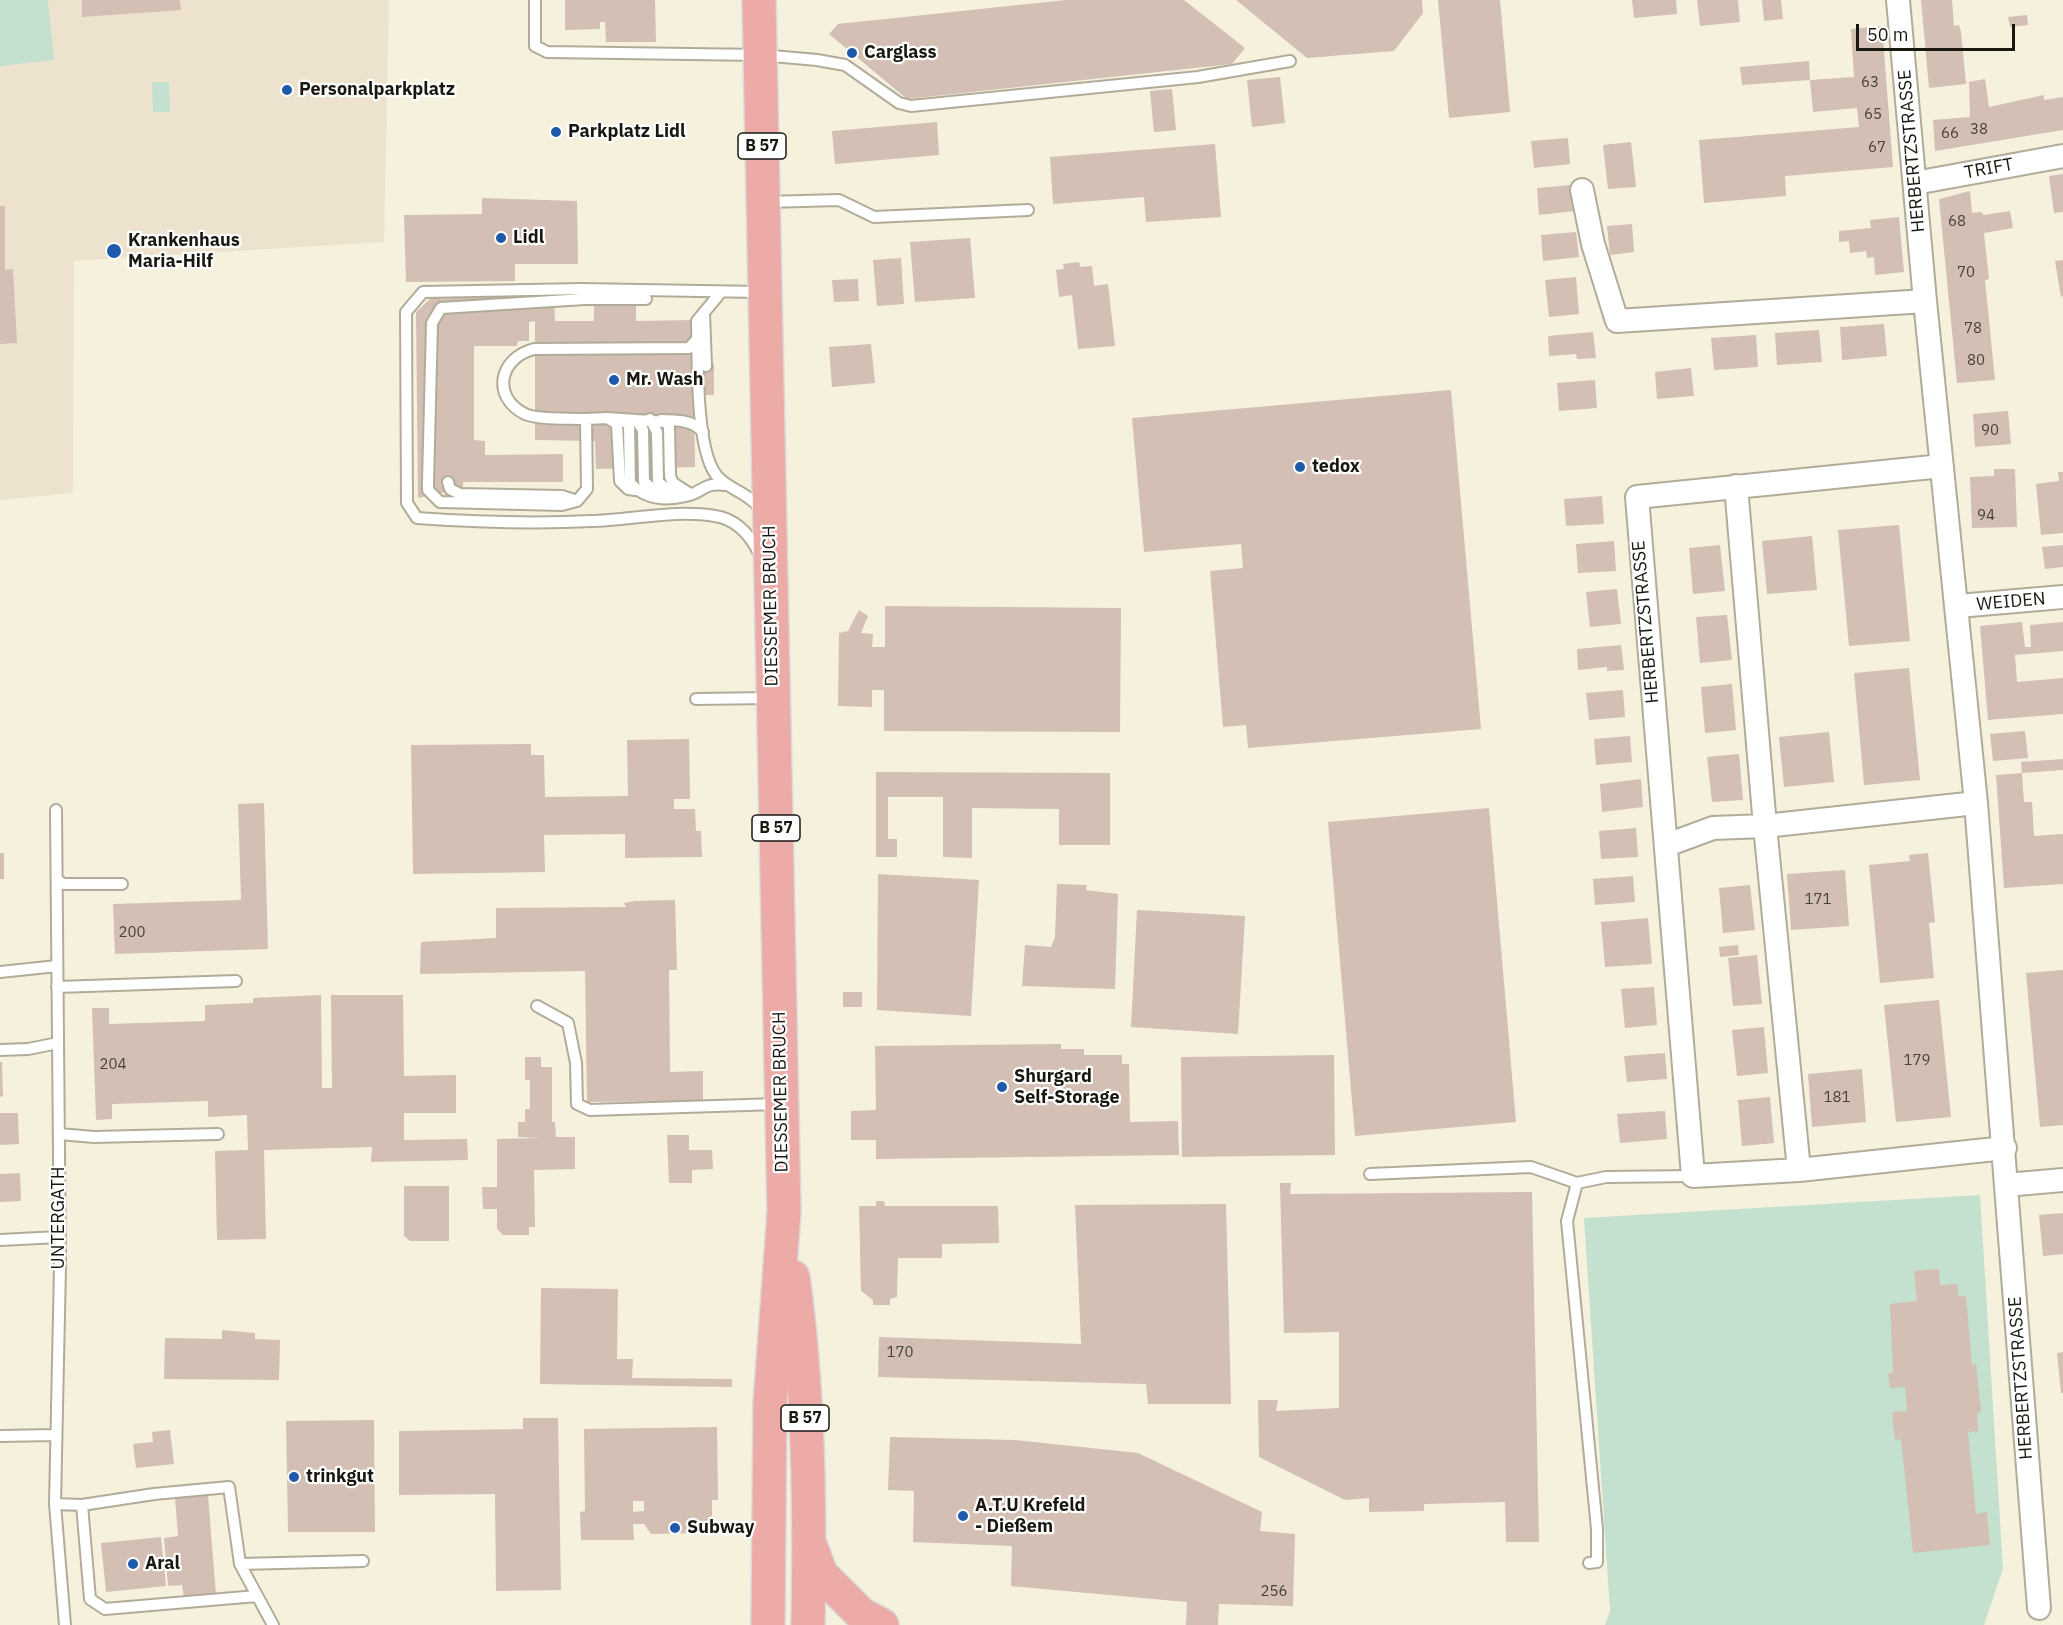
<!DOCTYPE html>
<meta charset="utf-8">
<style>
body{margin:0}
#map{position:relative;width:2063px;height:1625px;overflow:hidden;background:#f6f1dd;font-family:"IBM Plex Sans",sans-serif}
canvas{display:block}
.scale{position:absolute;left:1856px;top:24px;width:159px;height:27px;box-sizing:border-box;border:3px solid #191810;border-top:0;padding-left:8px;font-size:18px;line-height:21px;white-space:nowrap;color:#191810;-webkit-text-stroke:4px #fff;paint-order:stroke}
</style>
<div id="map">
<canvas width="2063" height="1625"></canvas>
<div class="scale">50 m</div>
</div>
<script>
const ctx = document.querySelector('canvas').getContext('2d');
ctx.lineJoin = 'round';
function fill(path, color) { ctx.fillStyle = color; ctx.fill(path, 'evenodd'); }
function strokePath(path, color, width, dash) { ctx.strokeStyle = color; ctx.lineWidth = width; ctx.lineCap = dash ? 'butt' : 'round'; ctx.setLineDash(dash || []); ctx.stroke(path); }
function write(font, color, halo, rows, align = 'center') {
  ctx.font = font + ' "IBM Plex Sans",sans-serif'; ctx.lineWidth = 4.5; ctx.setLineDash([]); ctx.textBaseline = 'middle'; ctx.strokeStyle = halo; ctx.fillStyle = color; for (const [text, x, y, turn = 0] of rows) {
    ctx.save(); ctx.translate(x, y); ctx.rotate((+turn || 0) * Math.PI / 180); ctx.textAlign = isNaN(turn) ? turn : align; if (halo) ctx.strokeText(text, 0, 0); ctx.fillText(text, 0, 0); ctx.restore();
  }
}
const medical = new Path2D(`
 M 0,0 L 389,0 L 384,242 L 74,261 L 73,493 L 0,500 Z`);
const green = new Path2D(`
 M 0,0 L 48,0 L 54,60 L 0,66 Z
 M 152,82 L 169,82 L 170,112 L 153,112 Z
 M 1980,1195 L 2003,1569 L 1984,1625 L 1605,1625 L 1610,1611 L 1584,1218 Z`);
const building = new Path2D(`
 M 82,0 L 180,0 L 181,10 L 82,17 Z
 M 565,0 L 655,0 L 656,42 L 606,42 L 605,22 L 600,22 L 600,29 L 565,30 Z
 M 1066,0 L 1184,0 L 1245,48 L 1232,64 L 907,99 L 829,34 L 838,24 Z
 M 1236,0 L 1422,0 L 1423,13 L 1394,51 L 1307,58 Z
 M 1438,0 L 1500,0 L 1510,112 L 1449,118 Z
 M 1632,0 L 1676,0 L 1677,14 L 1634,18 Z
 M 1697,0 L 1738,0 L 1740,22 L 1700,26 Z
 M 1762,0 L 1781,0 L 1783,19 L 1764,21 Z
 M 1921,0 L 1952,0 L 1954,26 L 1959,25 L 1961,32 L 1966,84 L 1929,88 Z
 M 2027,15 L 2028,25 L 2010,27 L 2008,17 Z
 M 1882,26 L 1893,167 L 1785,176 L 1786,196 L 1704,203 L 1699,140 L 1859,127 L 1857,108 L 1813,112 L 1810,80 L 1854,77 L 1851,29 Z
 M 1809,61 L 1810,80 L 1742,85 L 1740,67 Z
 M 1280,77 L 1285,123 L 1252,127 L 1247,80 Z
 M 1985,79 L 1989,107 L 2044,95 L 2044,100 L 2063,97 L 2063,130 L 1935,151 L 1933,120 L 1970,117 L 1969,82 Z
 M 1172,89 L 1176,130 L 1154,132 L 1150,91 Z
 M 937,122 L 939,155 L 835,164 L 832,131 Z
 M 1568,138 L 1570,164 L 1534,168 L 1531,141 Z
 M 1631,142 L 1636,187 L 1608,189 L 1603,145 Z
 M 1215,144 L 1221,217 L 1146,222 L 1144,197 L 1053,204 L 1050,157 Z
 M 2063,174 L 2063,212 L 2054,213 L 2049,176 Z
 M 1572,185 L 1575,211 L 1539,215 L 1537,188 Z
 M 1970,191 L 1972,213 L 1981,212 L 1984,215 L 2010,211 L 2013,228 L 1984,233 L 1989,279 L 1985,280 L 1995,380 L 1957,383 L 1939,199 Z
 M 482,198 L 577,201 L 578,264 L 515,264 L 515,281 L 406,282 L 404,215 L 482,214 Z
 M 0,206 L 5,206 L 5,270 L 13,269 L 17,343 L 0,344 Z
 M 1899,217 L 1904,272 L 1875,275 L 1874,257 L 1867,258 L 1866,251 L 1850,253 L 1849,241 L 1839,242 L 1839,231 L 1871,228 L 1870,220 Z
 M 1632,224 L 1634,252 L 1610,255 L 1607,226 Z
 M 1576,232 L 1579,257 L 1543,261 L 1541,235 Z
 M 970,238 L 975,298 L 915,302 L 910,242 Z
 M 901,258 L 904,304 L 877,306 L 873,260 Z
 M 2063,260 L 2063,296 L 2061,297 L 2055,261 Z
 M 1079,262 L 1080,267 L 1092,266 L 1094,286 L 1108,284 L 1115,346 L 1078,349 L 1072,295 L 1059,297 L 1056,270 L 1064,269 L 1063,264 Z
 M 1576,277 L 1579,314 L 1549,317 L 1545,280 Z
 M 858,279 L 859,301 L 834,302 L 832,280 Z
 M 594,293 L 636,293 L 636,321 L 694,320 L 705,364 L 714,364 L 714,395 L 694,395 L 695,467 L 596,469 L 595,441 L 535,440 L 535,321 L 529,322 L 529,341 L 518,341 L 517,346 L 474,346 L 474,440 L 485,441 L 485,455 L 563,454 L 563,482 L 463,482 L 463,488 L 418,498 L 416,312 L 432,297 L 554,296 L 555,321 L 594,321 Z
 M 1884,324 L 1887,356 L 1842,360 L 1840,327 Z
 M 1819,330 L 1822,362 L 1777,365 L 1775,333 Z
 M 1593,332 L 1596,358 L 1577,359 L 1576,354 L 1549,356 L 1548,336 Z
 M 1756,335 L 1758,367 L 1714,370 L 1711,338 Z
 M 871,344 L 875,383 L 832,387 L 829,347 Z
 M 1691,368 L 1694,396 L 1657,399 L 1655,372 Z
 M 1595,380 L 1597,408 L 1559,411 L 1557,383 Z
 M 1451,390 L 1481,729 L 1248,748 L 1246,725 L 1223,727 L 1210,571 L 1243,568 L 1241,544 L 1144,552 L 1132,418 Z
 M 2008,411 L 2011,444 L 1975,447 L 1973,414 Z
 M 1994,469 L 2015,469 L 2017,527 L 1972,528 L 1970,477 L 1994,476 Z
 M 2058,472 L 2063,472 L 2063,533 L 2041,535 L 2036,484 L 2059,481 Z
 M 1602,496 L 1604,524 L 1566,526 L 1564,499 Z
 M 1899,525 L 1910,641 L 1849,646 L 1838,530 Z
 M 1812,536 L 1817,590 L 1767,594 L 1762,541 Z
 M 1614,541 L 1616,571 L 1578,573 L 1576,544 Z
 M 1720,545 L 1725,591 L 1693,594 L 1689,548 Z
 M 2063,545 L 2063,567 L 2045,569 L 2042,547 Z
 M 1617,589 L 1621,624 L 1590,627 L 1586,592 Z
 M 885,606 L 1121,608 L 1120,732 L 884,731 L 884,690 L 872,690 L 872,707 L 838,706 L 839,633 L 848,631 L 859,610 L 868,616 L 861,633 L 873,634 L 872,647 L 885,647 Z
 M 1727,615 L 1732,660 L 1700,663 L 1696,617 Z
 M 2022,622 L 2025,647 L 2031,647 L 2030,625 L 2063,622 L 2063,651 L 2015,655 L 2017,682 L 2063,678 L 2063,714 L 1988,720 L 1980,626 Z
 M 1621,645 L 1624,670 L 1607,671 L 1607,667 L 1578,670 L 1577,649 Z
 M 1909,668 L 1920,780 L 1864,785 L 1854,673 Z
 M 1732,684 L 1736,730 L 1705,733 L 1701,687 Z
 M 1623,690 L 1625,717 L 1589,720 L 1586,693 Z
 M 2025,731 L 2028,758 L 1993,761 L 1990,734 Z
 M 1829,732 L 1834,782 L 1784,787 L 1779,737 Z
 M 1630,736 L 1632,762 L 1596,765 L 1594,739 Z
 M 689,739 L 690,799 L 674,799 L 674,809 L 695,809 L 696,831 L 701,831 L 702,857 L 625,858 L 625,834 L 544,835 L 545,872 L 413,874 L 411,745 L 531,744 L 531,755 L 544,755 L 545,797 L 628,796 L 627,740 Z
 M 1739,754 L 1743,800 L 1712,802 L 1707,757 Z
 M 2063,759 L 2063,770 L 2022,773 L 2024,802 L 2032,802 L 2034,836 L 2063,834 L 2063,884 L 2004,888 L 1996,775 L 2022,773 L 2021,762 Z
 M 876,772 L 1110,773 L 1110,845 L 1059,845 L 1059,809 L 972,808 L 972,858 L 943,857 L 943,797 L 888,797 L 888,839 L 897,839 L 897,857 L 876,857 Z
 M 1641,779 L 1643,807 L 1602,812 L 1600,784 Z
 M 264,803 L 268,949 L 115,954 L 113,904 L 241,900 L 238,804 Z
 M 1489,808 L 1516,1122 L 1355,1136 L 1328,822 Z
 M 1636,828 L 1638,857 L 1601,859 L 1599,831 Z
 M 0,853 L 4,853 L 4,879 L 0,879 Z
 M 1928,853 L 1935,922 L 1929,923 L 1934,978 L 1880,983 L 1869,865 L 1910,861 L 1909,855 Z
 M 1845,870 L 1849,926 L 1791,930 L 1787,874 Z
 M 878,874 L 979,880 L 971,1016 L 877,1010 Z
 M 1633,876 L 1635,902 L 1595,905 L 1593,879 Z
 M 1057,884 L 1087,885 L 1086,890 L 1118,894 L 1115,989 L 1022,986 L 1025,945 L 1051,947 L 1055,937 Z
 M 1750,885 L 1755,930 L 1723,933 L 1719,888 Z
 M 675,900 L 677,970 L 669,970 L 670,1072 L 703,1071 L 703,1101 L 587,1102 L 585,971 L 420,974 L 421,942 L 496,938 L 496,908 L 626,907 L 624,903 L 635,901 Z
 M 1137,910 L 1245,916 L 1238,1034 L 1131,1027 Z
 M 1648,918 L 1652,964 L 1605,967 L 1601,922 Z
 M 1738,945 L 1739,955 L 1720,957 L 1719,947 Z
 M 1757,955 L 1762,1004 L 1733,1006 L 1728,958 Z
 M 2063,970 L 2063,1125 L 2040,1127 L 2026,973 Z
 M 1654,987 L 1657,1025 L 1625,1028 L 1621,989 Z
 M 843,992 L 862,992 L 862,1007 L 843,1007 Z
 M 321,995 L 322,1088 L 332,1088 L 331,995 L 403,995 L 404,1076 L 456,1075 L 456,1113 L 404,1113 L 404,1140 L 467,1139 L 468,1160 L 371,1162 L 372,1147 L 264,1150 L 266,1239 L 217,1240 L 215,1151 L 248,1150 L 247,1115 L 208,1117 L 208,1101 L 112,1104 L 112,1119 L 96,1120 L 92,1008 L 109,1008 L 109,1024 L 205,1021 L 205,1005 L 253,1003 L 253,998 Z
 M 1939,1000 L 1951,1117 L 1896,1122 L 1884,1005 Z
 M 1764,1027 L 1768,1073 L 1737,1076 L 1732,1030 Z
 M 1061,1044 L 1061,1049 L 1084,1049 L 1084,1055 L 1122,1055 L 1122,1064 L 1129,1064 L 1130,1122 L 1178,1121 L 1179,1155 L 876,1159 L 876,1140 L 851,1140 L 851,1111 L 876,1110 L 875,1046 Z
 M 1665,1053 L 1667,1079 L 1627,1082 L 1624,1056 Z
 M 1334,1055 L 1335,1155 L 1182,1157 L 1181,1057 Z
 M 525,1057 L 541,1057 L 541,1067 L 552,1067 L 552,1122 L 555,1122 L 556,1137 L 575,1137 L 575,1169 L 534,1170 L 535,1227 L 529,1227 L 529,1235 L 503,1235 L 497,1229 L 497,1209 L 483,1209 L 482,1187 L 497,1187 L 497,1139 L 541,1138 L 518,1137 L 518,1122 L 525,1122 L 525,1109 L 530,1109 L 530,1080 L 525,1080 Z
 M 0,1062 L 2,1062 L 3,1096 L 0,1097 Z
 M 1862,1069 L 1866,1122 L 1812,1127 L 1808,1074 Z
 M 1770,1097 L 1774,1143 L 1742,1146 L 1738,1100 Z
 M 1665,1111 L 1667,1139 L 1620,1143 L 1617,1114 Z
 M 0,1113 L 18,1113 L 19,1144 L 0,1145 Z
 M 667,1135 L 689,1135 L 689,1150 L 712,1150 L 713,1169 L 692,1170 L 692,1183 L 669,1183 Z
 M 20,1173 L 21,1201 L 0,1202 L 0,1174 Z
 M 1280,1183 L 1291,1183 L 1290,1194 L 1532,1192 L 1539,1542 L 1506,1542 L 1505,1502 L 1424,1504 L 1424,1511 L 1369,1512 L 1369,1498 L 1345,1500 L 1259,1457 L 1258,1400 L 1278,1400 L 1276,1411 L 1339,1408 L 1339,1332 L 1284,1333 Z
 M 404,1186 L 449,1186 L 449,1241 L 410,1241 L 404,1236 Z
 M 876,1201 L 884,1201 L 885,1206 L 998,1206 L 999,1243 L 942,1244 L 942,1258 L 898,1258 L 897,1297 L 890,1299 L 890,1305 L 873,1305 L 873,1300 L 861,1291 L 859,1206 L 876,1206 Z
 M 1226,1204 L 1231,1404 L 1148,1404 L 1146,1384 L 878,1377 L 879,1337 L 1081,1344 L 1075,1205 Z
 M 2063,1213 L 2063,1254 L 2043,1256 L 2039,1215 Z
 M 1939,1269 L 1940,1285 L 1957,1284 L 1959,1296 L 1966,1296 L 1972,1365 L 1976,1364 L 1981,1412 L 1977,1413 L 1978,1431 L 1968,1432 L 1976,1514 L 1987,1512 L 1990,1545 L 1913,1553 L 1901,1439 L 1895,1440 L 1892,1412 L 1907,1411 L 1905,1387 L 1890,1388 L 1888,1373 L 1893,1373 L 1890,1304 L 1917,1301 L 1914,1271 Z
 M 541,1288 L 618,1289 L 617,1359 L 633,1359 L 632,1378 L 732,1379 L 732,1387 L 540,1384 Z
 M 222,1330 L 255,1333 L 255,1339 L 280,1340 L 279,1380 L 164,1379 L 165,1338 L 222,1339 Z
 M 2063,1352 L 2063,1393 L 2061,1393 L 2057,1353 Z
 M 523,1418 L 558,1418 L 561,1590 L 496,1591 L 495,1494 L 399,1495 L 399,1431 L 523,1429 Z
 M 374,1420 L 375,1532 L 288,1532 L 286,1421 Z
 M 717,1427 L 718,1500 L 712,1500 L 712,1516 L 696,1533 L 651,1534 L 644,1524 L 633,1524 L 634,1540 L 581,1540 L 580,1512 L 585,1511 L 584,1429 ZM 633,1501 L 644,1501 L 644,1511 L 633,1512 Z
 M 170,1430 L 174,1464 L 136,1468 L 133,1444 L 153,1442 L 152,1432 Z
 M 890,1437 L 1015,1440 L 1138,1453 L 1262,1512 L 1260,1531 L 1295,1534 L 1293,1606 L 1219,1604 L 1218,1625 L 1186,1625 L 1187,1602 L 1011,1586 L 1012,1546 L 913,1542 L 914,1491 L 888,1490 Z
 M 208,1495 L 216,1595 L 184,1597 L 182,1585 L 168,1586 L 164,1538 L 178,1536 L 175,1498 Z
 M 161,1537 L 166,1586 L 106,1592 L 101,1543 Z`);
const service = new Path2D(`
 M 535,0 L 535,46 L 547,52 L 761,55 L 817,60 L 845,65 L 899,103 L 911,106 L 1198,77 L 1290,61
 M 766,202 L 839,200 L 874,217 L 1028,210
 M 721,292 L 697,321 C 698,357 695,450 717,476 C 729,490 746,491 761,509
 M 646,299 L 585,299 L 441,308 L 432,323 L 428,482 L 428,490 L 440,502 L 562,505 L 577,501 L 587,489 L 586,419 C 570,418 538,420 525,414 C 491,397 499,358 534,349 L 689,348 L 697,339
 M 704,312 L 706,366
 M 607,418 L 666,422 L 669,427 L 670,476 L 673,483 L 690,494
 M 586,419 L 607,418 L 617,424 L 620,481 L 628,489 L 635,490
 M 623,419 L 629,426 L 630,483 C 645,499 665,501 686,496 C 704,492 703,482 725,485
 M 650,419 L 657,432 L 658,482 L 676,496
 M 636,420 L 643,430 L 644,482 L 663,497
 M 661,420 C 676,420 693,420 703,432
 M 448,482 L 450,489 L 460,494 L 562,496 L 577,501
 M 759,553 C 750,535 736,519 715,516 C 676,509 631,520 591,521 C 533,524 475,522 417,518 L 407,503 L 406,312 L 423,292 L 581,289 L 761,292
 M 696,699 L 770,698
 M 56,810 L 60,1266 L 55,1504 L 65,1625
 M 57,880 L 64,884 L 122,884
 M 0,972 L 57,966
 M 57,987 L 236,981
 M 537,1006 L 568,1023 L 576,1063 L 577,1104 L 590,1110 L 778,1104
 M 0,1050 L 28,1049 L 58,1043
 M 59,1134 L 94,1137 L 218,1134
 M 1370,1174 L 1531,1167 L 1577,1183
 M 0,1240 L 59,1237
 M 0,1436 L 54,1435
 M 55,1504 L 82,1505 L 154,1494 L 229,1487 L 240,1564
 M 82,1505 L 90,1599 L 105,1609 L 257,1596
 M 1589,1563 L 1597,1562 L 1597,1529 L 1567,1221 L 1577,1183 L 1606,1177 L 1693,1176
 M 273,1625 L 240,1564 L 363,1561`);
const minor = new Path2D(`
 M 1898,0 L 1925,301 L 1976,803 L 2039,1608
 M 1915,183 L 2063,156
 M 1582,190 L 1593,244 L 1617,321 L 1925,301
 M 1942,466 L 1637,497 L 1693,1176 L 1799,1170 L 2005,1148
 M 1736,486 L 1765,826 L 1799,1170
 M 1958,606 L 2063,597
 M 1667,845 L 1713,828 L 1765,826 L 1976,803
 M 2006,1185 L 2063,1180`);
const primary = new Path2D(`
 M 759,0 L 784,1212 L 770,1403 L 768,1625
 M 793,1277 C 809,1391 810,1509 808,1625
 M 811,1547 L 821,1574 L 861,1614 L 882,1625`);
const markers = [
 [852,53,6,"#1e59ab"],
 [287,90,6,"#1e59ab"],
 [556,132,6,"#1e59ab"],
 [501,238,6,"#1e59ab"],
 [114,251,8,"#1e59ab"],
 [614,380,6,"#1e59ab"],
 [1300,467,6,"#1e59ab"],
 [1002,1087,6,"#1e59ab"],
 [294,1477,6,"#1e59ab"],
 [963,1516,6,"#1e59ab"],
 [675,1528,6,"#1e59ab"],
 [133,1564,6,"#1e59ab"]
];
const numberNames = [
 ["63",1870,83],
 ["65",1873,115],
 ["38",1979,130],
 ["66",1950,134],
 ["67",1877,148],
 ["68",1957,222],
 ["70",1966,273],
 ["78",1973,329],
 ["80",1976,361],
 ["90",1990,431],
 ["94",1986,516],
 ["171",1818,900],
 ["200",132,933],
 ["179",1917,1061],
 ["204",113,1065],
 ["181",1837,1098],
 ["170",900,1353],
 ["256",1274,1592]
];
const shields = [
 [762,146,48],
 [776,828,48],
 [805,1418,48]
];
const shieldNames = [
 ["B 57",762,146],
 ["B 57",776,828],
 ["B 57",805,1418]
];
const poiNames = [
 ["Carglass",864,53],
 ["Personalparkplatz",299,90],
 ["Parkplatz Lidl",568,132],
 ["Lidl",513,238],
 ["Krankenhaus",128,241],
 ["Maria-Hilf",128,262],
 ["Mr. Wash",626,380],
 ["tedox",1312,467],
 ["Shurgard",1014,1077],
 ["Self-Storage",1014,1098],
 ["trinkgut",306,1477],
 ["A.T.U Krefeld",975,1506],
 ["- Dießem",975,1527],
 ["Subway",687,1528],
 ["Aral",145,1564]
];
const streetNames = [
 ["HERBERTZSTRASSE",1912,151,-95],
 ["TRIFT",1989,169,-10],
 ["WEIDEN",2011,602,-5],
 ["DIESSEMER BRUCH",771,606,-91],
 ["HERBERTZSTRASSE",1646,622,-95],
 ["DIESSEMER BRUCH",781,1092,-91],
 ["UNTERGATH",59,1218,-90],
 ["HERBERTZSTRASSE",2021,1378,-94]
];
fill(medical, '#ede2cd');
fill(green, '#c4e0cf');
fill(building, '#d3bfb3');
strokePath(service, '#b1ac99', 14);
strokePath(minor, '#b1ac99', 26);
strokePath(primary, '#dadad9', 36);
strokePath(service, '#fff', 10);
strokePath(minor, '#fff', 22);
strokePath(primary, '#ecaba7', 33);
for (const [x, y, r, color] of markers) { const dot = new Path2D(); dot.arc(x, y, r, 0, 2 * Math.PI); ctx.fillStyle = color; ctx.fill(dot); strokePath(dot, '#fff', 2); }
write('15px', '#484239', null, numberNames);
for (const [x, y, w] of shields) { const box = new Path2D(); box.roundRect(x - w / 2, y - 13, w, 26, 4.5); ctx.fillStyle = '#fff'; ctx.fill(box); strokePath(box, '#191810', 1.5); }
write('bold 16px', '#191810', null, shieldNames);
write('bold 18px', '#191810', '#fff', poiNames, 'left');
write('18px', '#191810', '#fff', streetNames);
</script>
